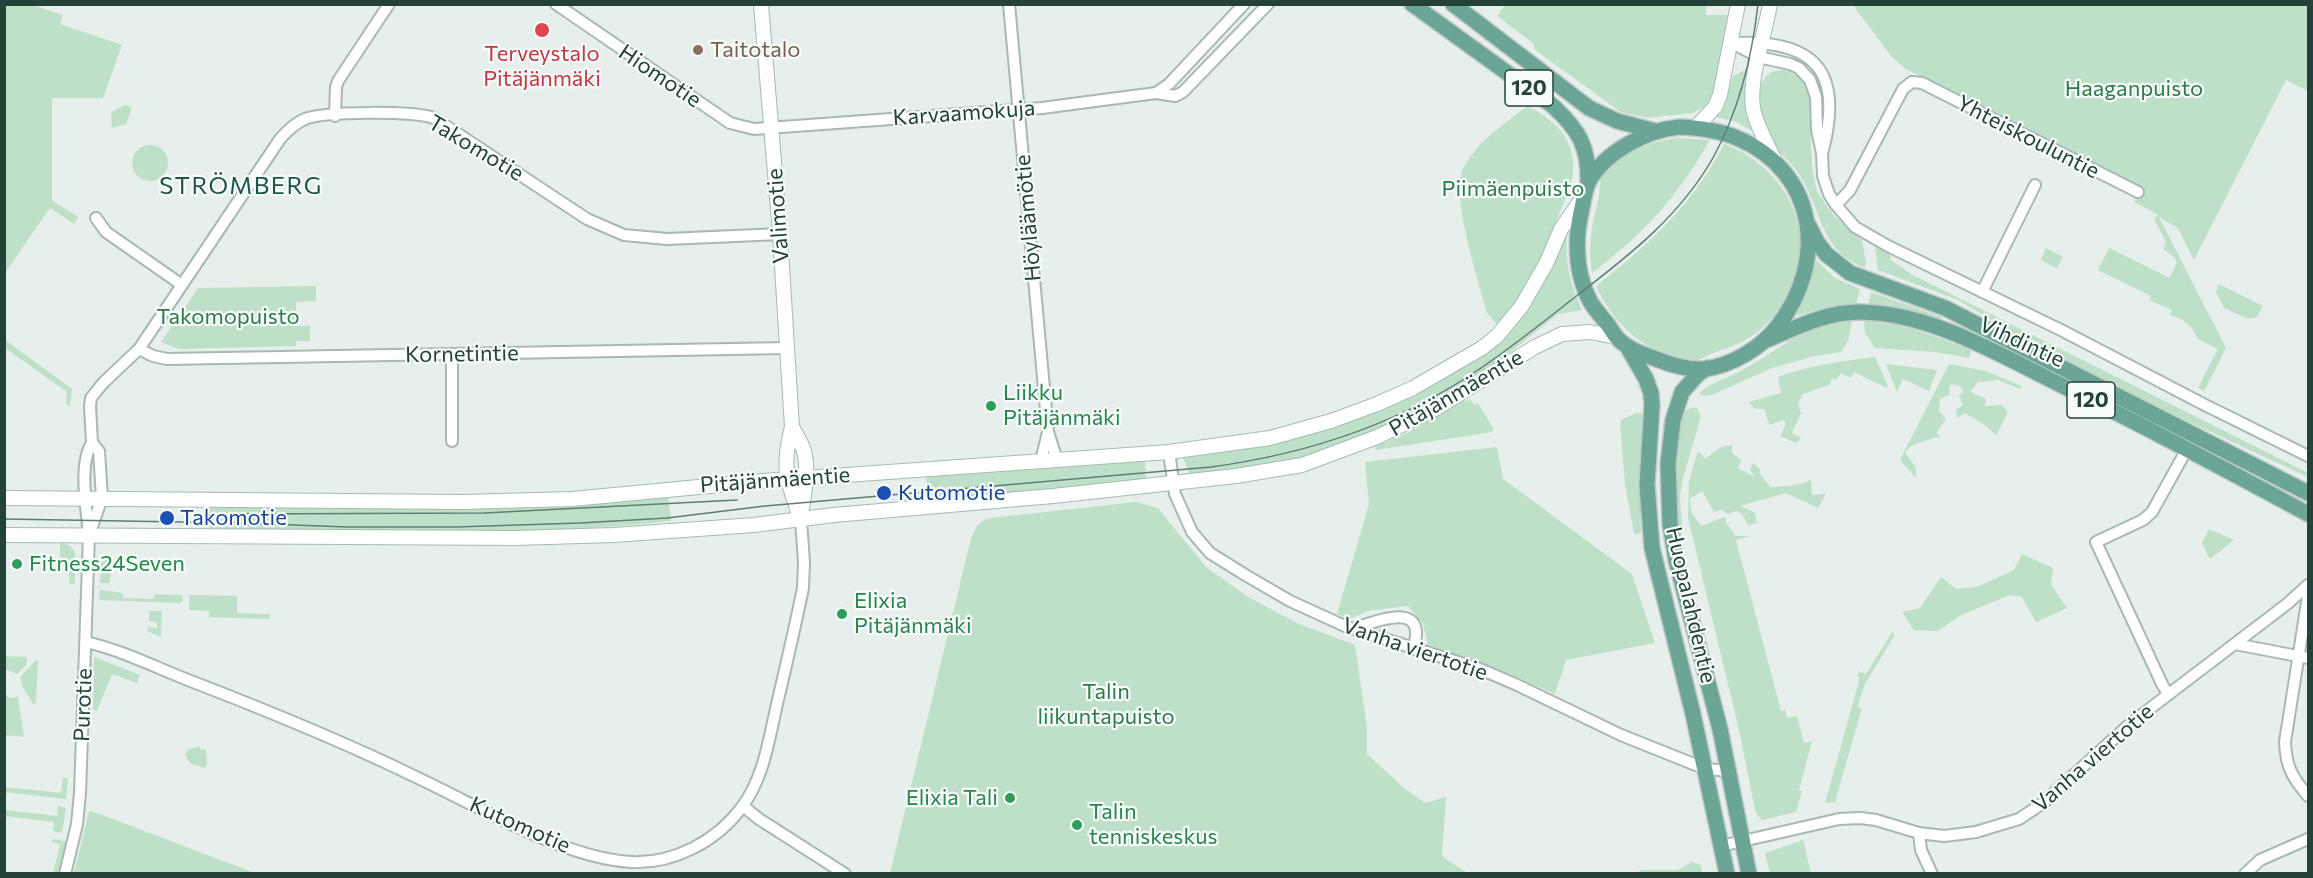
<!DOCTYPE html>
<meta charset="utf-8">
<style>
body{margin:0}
#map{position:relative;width:2313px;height:878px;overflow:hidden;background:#e6efeb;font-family:Commissioner,sans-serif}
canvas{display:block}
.frame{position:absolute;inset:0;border:6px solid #24423a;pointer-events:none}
</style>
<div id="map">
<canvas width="2313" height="878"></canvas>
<div class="frame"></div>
</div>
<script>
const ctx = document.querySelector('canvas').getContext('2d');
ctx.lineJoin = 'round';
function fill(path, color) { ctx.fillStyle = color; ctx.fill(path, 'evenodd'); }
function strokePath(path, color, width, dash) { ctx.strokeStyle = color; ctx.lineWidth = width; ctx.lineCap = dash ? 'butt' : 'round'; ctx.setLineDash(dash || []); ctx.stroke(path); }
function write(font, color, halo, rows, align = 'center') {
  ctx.font = font + ' Commissioner,sans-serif'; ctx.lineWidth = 4.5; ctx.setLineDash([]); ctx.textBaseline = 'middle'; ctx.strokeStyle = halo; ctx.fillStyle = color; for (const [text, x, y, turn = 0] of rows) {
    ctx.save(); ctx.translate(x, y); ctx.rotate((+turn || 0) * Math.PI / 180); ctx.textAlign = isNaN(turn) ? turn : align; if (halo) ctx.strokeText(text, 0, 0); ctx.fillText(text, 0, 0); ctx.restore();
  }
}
const green = new Path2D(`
 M 5,4 L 33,5 L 63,15 L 60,24 L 122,45 L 103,98 L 52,98 L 52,200 L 78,217 L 74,224 L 50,208 L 5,273 Z
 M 1506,4 L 1706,4 L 1706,15 L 1731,15 L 1713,96 L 1704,107 L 1692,113 L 1648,118 L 1621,112 L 1535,50 L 1534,44 L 1497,16 Z
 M 1853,5 L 2308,5 L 2308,91 L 2286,80 L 2194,260 L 2178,228 L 2162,219 L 2157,214 L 2134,202 L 2140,187 L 1906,69 L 1891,56 Z
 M 1753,66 L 1754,132 L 1734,121 L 1716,117 L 1727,99 L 1733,76 Z
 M 1784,70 C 1798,75 1805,80 1809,94 L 1812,167 L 1817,192 L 1835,217 L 1862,240 L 1866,263 L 1865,268 C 1818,249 1823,211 1799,174 C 1793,164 1782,156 1775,146 C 1769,137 1763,124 1759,113 C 1757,109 1758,104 1759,100 C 1760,83 1764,70 1784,70 Z
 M 125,105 L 132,107 L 126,124 L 112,128 L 111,112 Z
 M 1528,106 C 1562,124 1580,146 1571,186 C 1550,234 1535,286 1498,325 L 1487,313 C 1479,283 1450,195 1463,169 C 1477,141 1504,124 1528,106 Z
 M 1676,138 L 1710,140 C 1675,200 1646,231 1592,273 C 1588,248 1591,226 1598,201 C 1600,193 1599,185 1601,178 C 1608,155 1655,141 1676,138 Z
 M 1724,144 C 1749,153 1769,169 1784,191 C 1816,240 1798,304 1752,336 C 1739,345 1724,349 1710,354 C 1706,356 1701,359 1698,360 C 1691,362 1681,358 1675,357 C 1638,347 1612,320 1596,286 C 1649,244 1693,205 1724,144 Z
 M132 163a18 18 0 1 1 36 0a18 18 0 1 1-36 0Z
 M 2158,215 L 2226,348 L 2204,391 L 2198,388 L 2218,349 L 2198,339 L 2192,328 L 2183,320 L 2170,315 L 2172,310 L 2149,300 L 2151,296 L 2098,270 L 2109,248 L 2170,278 L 2177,262 L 2174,257 L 2163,249 L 2166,242 L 2154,219 Z
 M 1567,234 C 1565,262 1570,285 1582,310 L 1558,314 L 1503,358 L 1409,418 L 1329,450 L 1292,460 L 1191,475 L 1190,474 L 1182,456 L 1281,440 L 1498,343 L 1529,309 L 1543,285 L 1565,235 Z
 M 1875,245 L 1889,252 L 1891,260 L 1911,274 L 2308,473 L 2308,477 L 2174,415 L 2040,349 L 1958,300 L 1878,270 Z
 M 2046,248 L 2063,257 L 2057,268 L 2041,260 Z
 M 1816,260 L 1835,278 L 1860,289 L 1856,305 L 1837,306 L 1794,316 L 1805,297 Z
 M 2219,284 L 2263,306 L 2257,317 L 2248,319 L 2224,308 L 2216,292 Z
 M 316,286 L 316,301 L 296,302 L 296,326 L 310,326 L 310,341 L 296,341 L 296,346 L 178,349 L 161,342 L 198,288 Z
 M 1871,292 L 1942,317 L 1940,322 L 1868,306 Z
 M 1864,320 C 1902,323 1936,336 1971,350 L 1969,358 L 1935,352 L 1875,348 L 1865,333 Z
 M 1852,321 L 1848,341 L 1841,352 L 1815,356 L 1772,368 L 1712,395 L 1703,396 L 1699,393 C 1713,381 1729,378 1744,369 C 1787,346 1799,325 1852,321 Z
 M 5,340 L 72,389 L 70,406 L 66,404 L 67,392 L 5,348 Z
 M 1875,357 L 1888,386 L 1887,388 L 1854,372 L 1851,378 L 1841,373 L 1836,380 L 1832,378 L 1829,385 L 1803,394 L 1798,403 L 1801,414 L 1792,433 L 1801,438 L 1796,443 L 1780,436 L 1786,424 L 1784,420 L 1769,425 L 1765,410 L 1754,408 L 1749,402 L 1781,393 L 1778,377 C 1810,365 1842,361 1875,357 Z
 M 1886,364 L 1937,370 L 1929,391 L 1903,379 L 1897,392 Z
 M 1949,364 L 1986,371 L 2022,386 L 2020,389 L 1998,380 L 1978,382 L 1970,392 L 1986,399 L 1985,406 L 2002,405 L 2008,413 L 1996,435 L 1983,424 L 1965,413 L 1957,418 L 1956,410 L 1963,405 L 1959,396 L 1963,391 L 1960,386 L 1952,384 L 1949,387 L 1950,394 L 1940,399 L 1939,411 L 1946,419 L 1936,433 L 1940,436 L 1912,445 L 1905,452 L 1916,468 L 1916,478 L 1900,460 Z
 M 1470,399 L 1475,405 L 1478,403 L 1493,428 L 1492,432 L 1376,450 L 1375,447 L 1411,431 L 1464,400 L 1466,401 Z
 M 1694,407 L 1697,408 L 1701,416 L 1682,482 L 1680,498 L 1682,525 L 1679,526 C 1672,504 1673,440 1681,419 C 1684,412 1687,409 1694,407 Z
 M 1636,413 L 1643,414 L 1640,486 L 1641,533 L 1634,534 L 1625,484 L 1620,424 L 1621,420 Z
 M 1732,445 L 1732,453 L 1741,460 L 1738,468 L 1754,477 L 1750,469 L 1753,463 L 1760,469 L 1760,474 L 1770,487 C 1784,487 1799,485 1811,480 L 1812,495 L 1826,494 L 1818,508 L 1786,493 L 1740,506 L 1755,513 L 1757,523 L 1748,525 L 1742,514 L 1737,511 L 1728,514 L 1721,510 L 1714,512 L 1702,491 L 1690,499 L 1692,514 L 1701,525 C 1711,525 1715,518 1725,517 L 1726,523 L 1736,536 L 1750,536 L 1736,540 L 1781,711 L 1785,710 L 1787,718 L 1797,716 L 1804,743 L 1812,741 L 1799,790 L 1802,791 L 1796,812 L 1762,820 L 1757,815 L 1755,810 L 1739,730 L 1688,518 L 1689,481 L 1698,451 L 1705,459 L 1721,447 Z
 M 1497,447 L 1503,479 L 1632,574 L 1655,643 L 1566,660 L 1555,694 L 1498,669 L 1428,645 L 1423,624 L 1408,606 L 1368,611 L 1350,619 L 1337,614 L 1369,504 L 1365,462 Z
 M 1145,459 L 1146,481 L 1055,491 L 928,500 L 926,476 Z
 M 668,493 L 671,521 C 518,538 363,532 209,528 L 209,508 L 233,506 Z
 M 1136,502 L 1158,508 L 1206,567 L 1248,597 L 1299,624 L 1355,645 L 1367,727 L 1367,754 L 1404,788 L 1425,803 L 1446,797 L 1442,856 L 1467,873 L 890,873 L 968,551 C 972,537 974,521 990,518 Z
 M 2209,529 L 2234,540 L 2210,559 L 2202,543 Z
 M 60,543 L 69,545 L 75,552 L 75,584 L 69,584 L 70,560 L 60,559 Z
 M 2022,554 L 2053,568 L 2051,585 L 2067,608 L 2036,622 L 2022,597 L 2010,595 L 1961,615 L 1938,631 L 1914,630 L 1902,612 L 1920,608 L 1941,577 L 1956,589 L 1977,587 L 2014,570 Z
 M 104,560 L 111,560 L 110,583 L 100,583 L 101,563 Z
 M 100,590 L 123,593 L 123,598 L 154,599 L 155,594 L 182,595 L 183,601 L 179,603 L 99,600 Z
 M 189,595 L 237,596 L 237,613 L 270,614 L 269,619 L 209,617 L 209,611 L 189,610 Z
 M 149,611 L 162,611 L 161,637 L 147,631 L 148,626 L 157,629 L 157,622 L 149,621 Z
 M 1893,631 L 1894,636 L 1865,684 L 1857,707 L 1862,708 L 1835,802 L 1825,803 L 1859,681 L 1858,671 L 1866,674 Z
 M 5,656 L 27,657 L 27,664 L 17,674 L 5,669 Z
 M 94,657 L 140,675 L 137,683 L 112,674 L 97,711 L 93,709 Z
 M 36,660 L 38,660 L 36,703 L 33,704 L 23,687 L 20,677 Z
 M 5,694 L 10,698 L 18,697 L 24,737 L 5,735 Z
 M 200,747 L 200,749 L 206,750 L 207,764 L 205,768 L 190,763 L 185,755 L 188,749 Z
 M 63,778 L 68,778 L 66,799 L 5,792 L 5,787 L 61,793 Z
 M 58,806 L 66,808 L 62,833 L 53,831 L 54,822 L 5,816 L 5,810 L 57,816 Z
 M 89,811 L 102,815 L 255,873 L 74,873 Z
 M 53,839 L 68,842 L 60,873 L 53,873 L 60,844 L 52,842 Z
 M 1803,840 L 1811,873 L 1770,873 L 1765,853 Z
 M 1692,862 L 1701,865 L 1702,873 L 1634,873 L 1643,870 L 1678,870 Z`);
const street = new Path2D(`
 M 556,4 L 730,123 L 754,129 L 1042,108 L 1156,93 L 1175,96 L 1183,92 L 1268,4
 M 1009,4 L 1048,432 L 1057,460
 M 1732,43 L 1759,57 L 1790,64 L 1799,68 L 1810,80 L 1816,97 L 1817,130 L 1822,153 L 1823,176 L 1829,194 L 1836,205 L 1855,227 L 1888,246 L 2063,331 L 2203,404 L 2308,456
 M 1732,43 C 1813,39 1844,69 1823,150
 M 1156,93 L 1169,84 L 1244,4
 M 335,116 L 336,87 L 338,81 L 389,4
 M 1836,205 L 1850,190 L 1903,89 L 1912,82 L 1922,83 L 2138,192
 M 96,218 L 106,232 L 182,285
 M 1982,292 L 2035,185
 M 139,349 L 153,356 L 167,359 L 787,348
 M 452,354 L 452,441
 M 1169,452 L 1175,494 L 1192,532 L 1210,553 L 1247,576 L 1290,601 L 1347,627 L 1480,669 L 1515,684 L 1621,735 L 1706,769 L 1729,771
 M 1041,461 L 1048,432
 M 89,535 L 102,498 L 99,451 L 92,443 L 90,406 L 91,398 L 103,383 L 139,349 L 280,139 C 287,131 295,123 305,119 C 326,111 413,111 434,118 L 587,219 L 624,235 L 667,239 L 780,234
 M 2308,596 L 2285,742 C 2286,767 2292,777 2308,796
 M 1353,629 C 1378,620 1429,600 1413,649
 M 86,642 C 121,650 155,667 188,680 C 266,710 345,742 420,779 C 482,808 563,858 631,862 C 674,864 717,841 742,807 C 764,777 769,739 777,704 C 786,666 795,627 803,588 L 804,562 L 801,520
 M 2235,644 L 2308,658
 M 2168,694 L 2162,684 L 2096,542 L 2143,520 L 2152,512 L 2187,449
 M 743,806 L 759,819 L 845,874
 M 1919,833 L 1921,850 L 1932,874
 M 1721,846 L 1839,819 L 1860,818 L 1876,820 L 1919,833 L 1944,836 L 1976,832 L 2019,819 L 2043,803 L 2131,723 L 2287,604 L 2308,585
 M 65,874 L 77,824 L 80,793 L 89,535 C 87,510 78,464 92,443
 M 2245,874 L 2260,860 L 2308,839`);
const secondary = new Path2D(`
 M 761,4 L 780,234 L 792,427 C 781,469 787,480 801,520
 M 1770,4 C 1765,36 1745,87 1755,116 C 1760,133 1770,148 1776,164
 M 1695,128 L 1715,107 L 1720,95 L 1738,4
 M 792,427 C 796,434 800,441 803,448 C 810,469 804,494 801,515
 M 4,498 L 462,502 L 572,499 L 762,481 L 1169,452 L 1270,438 L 1331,421 L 1377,404 L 1413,388 L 1482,348 L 1497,336 L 1521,307 L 1546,264 L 1561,229 L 1583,197
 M 4,535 L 516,538 L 614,535 L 754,525 L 834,515 L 1053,496 L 1236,476 L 1302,465 L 1377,437 L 1435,409 L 1535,347 L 1562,334 L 1590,332 L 1616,337`);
const primary = new Path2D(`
 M 1412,4 L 1553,106 C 1579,130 1589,147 1588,183
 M 1453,4 L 1589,108 L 1617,121 L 1655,131
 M 1680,127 C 1699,128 1719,130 1737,138 C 1818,172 1828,262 1777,327 C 1761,348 1731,366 1704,369 C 1687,370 1671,365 1656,359 C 1646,355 1635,352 1627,346 C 1618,341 1614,334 1609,326 C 1603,318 1595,310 1590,301 C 1575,272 1575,238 1582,208 C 1584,199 1585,189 1589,181 C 1606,151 1647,130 1680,127 Z
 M 1809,226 L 1817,242 L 1826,254 L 1850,273 L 1945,308 L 2308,493
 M 1769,339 C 1799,326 1827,312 1860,312 C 1932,313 2000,355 2063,386 C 2146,427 2227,470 2308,514
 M 1628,348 L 1646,379 L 1651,393 L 1652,405 L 1647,485 L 1652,548 L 1693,714 L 1727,874
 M 1707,368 L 1698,374 L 1682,392 L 1673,420 L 1668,464 L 1670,524 L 1676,560 L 1720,729 L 1749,874`);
const tram = new Path2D(`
 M 231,514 L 484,513 L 737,500
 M 4,519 L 241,523 L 347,527 L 456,527 L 580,523 L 667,518 L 765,506 L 1211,467 C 1307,454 1401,423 1481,368 C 1515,345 1547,319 1579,294 C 1631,254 1681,215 1714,156 C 1740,108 1752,58 1758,4`);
const markers = [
 [542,30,8,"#e0444e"],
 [698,50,6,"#8d6e63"],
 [991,406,6,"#2e9e5b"],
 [884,493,8,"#1a4fb4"],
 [167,518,8,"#1a4fb4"],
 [17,564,6,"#2e9e5b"],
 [842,614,6,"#2e9e5b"],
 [1010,798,6,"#2e9e5b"],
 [1077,825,6,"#2e9e5b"]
];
const shields = [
 [1529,88,48],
 [2091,400,48]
];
const shieldNames = [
 ["120",1529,88],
 ["120",2091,400]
];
const educationNames = [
 ["Taitotalo",710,50]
];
const healthNames = [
 ["Terveystalo",542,54],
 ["Pitäjänmäki",542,79]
];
const streetNames = [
 ["Hiomotie",660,76,34],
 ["Karvaamokuja",964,113,-4],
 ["Yhteiskouluntie",2028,137,27],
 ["Takomotie",476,148,31],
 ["Valimotie",778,216,-94],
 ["Höyläämötie",1028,218,-95],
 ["Vihdintie",2022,342,25],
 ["Kornetintie",462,354,-1],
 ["Pitäjänmäentie",1456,393,-30],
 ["Pitäjänmäentie",775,480,-4],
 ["Huopalahdentie",1691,605,77],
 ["Vanha viertotie",1415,649,19],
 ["Purotie",83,705,-88],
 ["Vanha viertotie",2093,758,-41],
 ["Kutomotie",520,825,24]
];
const parkNames = [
 ["Haaganpuisto",2134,89],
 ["Piimäenpuisto",1513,189],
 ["Takomopuisto",228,317],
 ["Talin",1106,692],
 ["liikuntapuisto",1106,717]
];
const leisureNames = [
 ["Liikku",1003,393],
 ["Pitäjänmäki",1003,418],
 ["Fitness24Seven",29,564],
 ["Elixia",854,601],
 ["Pitäjänmäki",854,626],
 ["Elixia Tali",998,798,"right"],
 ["Talin",1089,812],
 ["tenniskeskus",1089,837]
];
const transitNames = [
 ["Kutomotie",898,493],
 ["Takomotie",180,518]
];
const neighbourhoodNames = [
 ["STRÖMBERG",241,186]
];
fill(green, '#bfe0c8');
strokePath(street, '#a8b8b2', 14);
strokePath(secondary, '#a4bbb3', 16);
strokePath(primary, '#c2cac8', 18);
strokePath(street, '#fff', 10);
strokePath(secondary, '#fff', 14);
strokePath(primary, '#6aa596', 15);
strokePath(tram, '#5f7d75', 1.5);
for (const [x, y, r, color] of markers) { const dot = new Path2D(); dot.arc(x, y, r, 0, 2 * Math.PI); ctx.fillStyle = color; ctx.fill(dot); strokePath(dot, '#f7fbf9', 2); }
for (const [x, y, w] of shields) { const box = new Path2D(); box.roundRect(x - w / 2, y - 18, w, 36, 4.5); ctx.fillStyle = '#f7fbf9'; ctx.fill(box); strokePath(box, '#24423a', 1.5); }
write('bold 21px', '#24423a', null, shieldNames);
write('22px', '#785e54', '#f7fbf9', educationNames, 'left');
write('22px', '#be3a42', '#f7fbf9', healthNames);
write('22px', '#24423a', '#f7fbf9', streetNames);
write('22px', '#2d7a4b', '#f7fbf9', parkNames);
write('22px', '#27864d', '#f7fbf9', leisureNames, 'left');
write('22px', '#164399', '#f7fbf9', transitNames, 'left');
ctx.letterSpacing = '1.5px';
write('24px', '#1f5548', '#f7fbf9', neighbourhoodNames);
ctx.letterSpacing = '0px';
</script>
